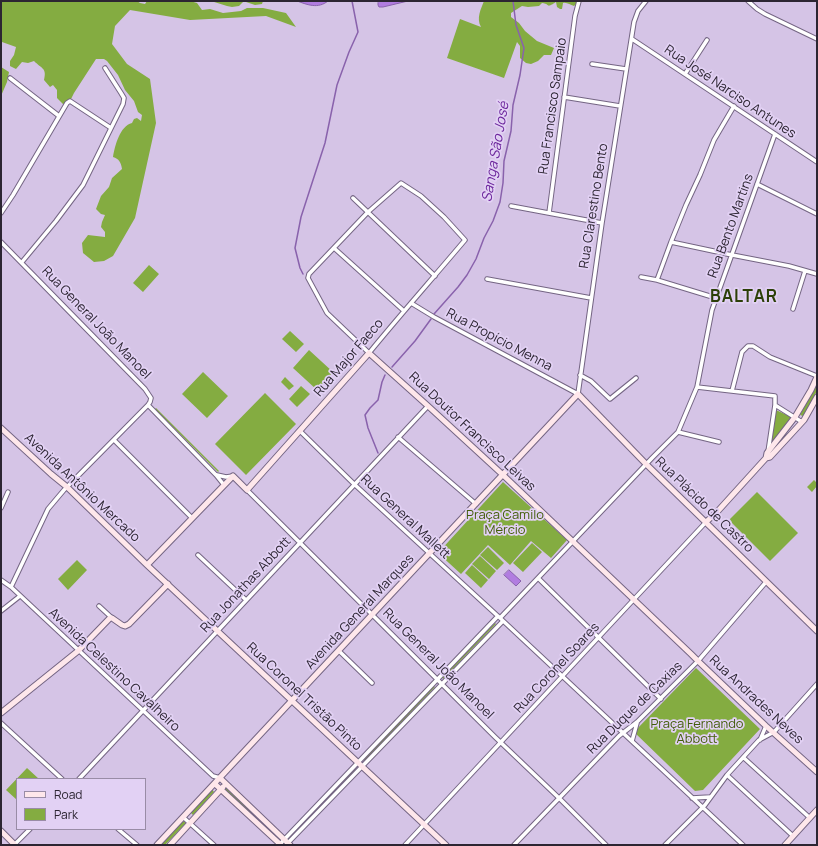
<!DOCTYPE html>
<meta charset="utf-8">
<style>
body{margin:0}
#map{position:relative;width:818px;height:846px;overflow:hidden;background:#d5c4e6;font-family:Manrope,sans-serif}
canvas{display:block}
.frame{position:absolute;inset:0;border:2px solid #2c2532;pointer-events:none}
.legend{position:absolute;left:16px;top:778px;width:130px;height:52px;box-sizing:border-box;background:#e2d1f4;border:1px solid #998ca6;margin:0;padding:5px 7px;list-style:none;font-size:12px;color:#2c2532}
.legend li{display:flex;align-items:center;gap:8px;height:20px}
.legend b{width:20px;border:1px solid #998ca6}
</style>
<div id="map">
<canvas width="818" height="846"></canvas>
<div class="frame"></div>
<ul class="legend">
<li><b style="height:5px;background:#fee7eb"></b>Road</li>
<li><b style="height:11px;background:#84ac41"></b>Park</li>
</ul>
</div>
<script>
const ctx = document.querySelector('canvas').getContext('2d');
ctx.lineJoin = 'round';
function fill(path, color) { ctx.fillStyle = color; ctx.fill(path, 'evenodd'); }
function strokePath(path, color, width, dash) { ctx.strokeStyle = color; ctx.lineWidth = width; ctx.lineCap = dash ? 'butt' : 'round'; ctx.setLineDash(dash || []); ctx.stroke(path); }
function write(font, color, halo, rows, align = 'center') {
  ctx.font = font + ' Manrope,sans-serif'; ctx.lineWidth = 3.5; ctx.setLineDash([]); ctx.textBaseline = 'middle'; ctx.strokeStyle = halo; ctx.fillStyle = color; for (const [text, x, y, turn = 0] of rows) {
    ctx.save(); ctx.translate(x, y); ctx.rotate((+turn || 0) * Math.PI / 180); ctx.textAlign = isNaN(turn) ? turn : align; if (halo) ctx.strokeText(text, 0, 0); ctx.fillText(text, 0, 0); ctx.restore();
  }
}
const green = new Path2D(`
 M 1,1 L 137,1 L 140,3 L 145,4 L 147,1 L 190,1 L 197,3 L 202,10 L 210,9 L 223,13 L 241,11 L 247,8 L 263,8 L 286,13 L 296,27 L 266,16 L 190,20 L 130,10 L 115,26 L 112,44 L 127,64 L 150,79 L 156,123 L 135,218 L 113,256 L 104,261 L 94,262 L 83,253 L 82,243 L 88,235 L 105,237 L 105,232 L 101,227 L 102,222 L 105,215 L 101,214 L 96,209 L 101,196 L 109,187 L 112,178 L 122,169 C 121,162 119,159 113,157 C 115,145 120,126 132,123 L 134,119 L 137,118 L 141,121 L 142,115 L 138,112 L 134,101 L 125,90 L 118,75 L 107,61 L 104,59 L 96,59 L 74,93 L 71,99 L 68,100 L 64,105 L 57,98 L 57,90 L 53,85 L 50,87 L 44,80 C 47,68 42,69 34,61 L 28,63 L 22,62 L 16,69 L 10,66 L 10,61 L 14,55 L 16,47 L 2,42 L 1,43 Z
 M 211,1 L 263,1 L 262,4 L 255,5 L 246,2 L 243,2 L 239,6 L 232,7 L 227,6 Z
 M 484,1 L 577,1 L 577,3 L 574,6 C 570,5 567,2 563,3 L 562,9 L 560,9 L 557,7 L 556,2 C 545,9 551,4 542,3 L 539,6 L 528,7 L 522,6 L 511,13 L 511,17 L 519,23 L 525,31 L 537,41 L 554,48 L 551,55 L 544,55 L 538,61 L 531,64 L 526,63 L 520,58 L 520,46 L 517,42 L 504,78 L 447,58 L 460,19 L 481,27 C 476,18 481,9 484,1 Z
 M 1,67 L 9,72 L 7,82 L 1,96 Z
 M 149,265 L 159,274 L 143,292 L 133,283 Z
 M 290,331 L 304,344 L 296,352 L 282,339 Z
 M 309,350 L 333,372 L 317,390 L 293,368 Z
 M 203,372 L 228,396 L 207,418 L 182,394 Z
 M 285,377 L 294,386 L 289,390 L 281,382 Z
 M 817,383 L 817,391 L 803,416 L 800,415 Z
 M 301,386 L 310,394 L 297,407 L 289,399 Z
 M 265,393 L 296,424 L 246,475 L 215,444 Z
 M 156,408 L 219,471 L 218,472 L 155,409 Z
 M 776,410 L 791,417 L 770,445 Z
 M 814,480 L 817,483 L 817,486 L 812,492 L 807,487 Z
 M 503,482 L 567,540 L 551,558 L 531,541 L 510,565 L 488,545 L 461,574 L 438,553 Z
 M 757,492 L 798,533 L 770,561 L 729,520 Z
 M 532,543 L 542,552 L 523,572 L 513,563 Z
 M 488,547 L 504,563 L 497,570 L 480,555 Z
 M 480,556 L 496,571 L 489,579 L 472,564 Z
 M 77,560 L 87,570 L 68,590 L 58,579 Z
 M 472,565 L 488,580 L 481,588 L 465,573 Z
 M 495,623 L 496,624 L 443,679 L 442,677 Z
 M 696,668 L 760,729 L 703,790 L 695,791 L 634,732 Z
 M 434,686 L 435,687 L 365,761 L 363,760 Z
 M 27,768 L 39,779 L 17,779 L 17,800 L 6,790 Z
 M 355,769 L 356,770 L 291,838 L 290,837 Z
 M 226,788 L 278,837 L 277,838 L 225,790 Z
 M 212,789 L 214,792 L 193,815 L 190,812 Z
 M 183,821 L 186,823 L 165,845 L 161,845 Z`);
const water = new Path2D(`
 M 297,1 L 328,1 C 318,9 308,5 297,1 Z
 M 380,1 L 408,1 L 383,7 L 379,7 L 378,5 L 378,3 Z
 M 509,570 L 521,581 L 516,586 L 504,575 Z`);
const stream = new Path2D(`
 M 303,274 L 300,268 L 295,248 L 301,217 L 325,143 L 337,85 L 349,52 L 358,32 L 352,1
 M 434,314 L 458,287 L 467,275 L 476,259 L 484,238 L 493,221 L 500,202 L 503,183 L 504,161 L 511,131 L 513,105 L 520,75 L 524,48 L 516,25 L 513,1
 M 392,367 L 415,341 L 431,319
 M 378,453 L 368,428 L 365,415 L 370,408 L 378,400 L 382,382 L 385,375`);
const street = new Path2D(`
 M 748,1 L 757,9 L 765,14 L 817,39
 M 632,39 L 817,162
 M 592,64 L 626,69
 M 685,74 L 707,40
 M 10,78 L 59,116
 M 564,97 L 620,106
 M 401,183 L 421,196 L 444,217 L 465,240 C 433,278 400,315 369,353 L 327,313 L 308,278 L 309,274 L 368,212 Z
 M 757,184 L 817,214
 M 353,198 L 435,276
 M 511,206 L 602,223
 M 1,213 L 13,195 L 67,103 L 70,101 L 73,103 L 111,128
 M 549,213 L 575,16 L 579,1
 M 1,242 L 145,389 L 151,398 L 150,402 L 148,405 L 64,490 L 48,509 L 11,587
 M 671,242 L 732,255 L 789,266 L 817,274
 M 334,248 L 404,311
 M 22,262 L 56,221 L 83,185 L 123,104 L 124,98 L 121,93 L 105,68
 M 641,277 L 657,280
 M 487,279 L 591,298
 M 716,298 L 657,280 L 671,242 L 686,205 L 700,175 L 714,140 L 734,106
 M 411,303 L 434,317 L 578,394 L 602,223 L 634,22 L 638,11 L 646,1
 M 793,309 L 805,271
 M 580,375 L 591,381 L 610,399 L 636,378
 M 697,387 L 775,396 L 775,405 L 768,452
 M 732,391 L 742,352 L 748,346 L 753,346 L 770,357 L 817,376
 M 148,405 L 216,475 L 224,485
 M 775,405 L 802,422
 M 300,431 L 354,484 L 500,618 L 743,845
 M 678,432 L 719,442
 M 398,437 L 476,504
 M 114,440 L 192,518
 M 217,475 L 226,477 L 233,476
 M 247,490 L 495,737 L 559,798 L 606,845
 M 1,508 L 8,492
 M 198,555 L 246,600
 M 538,578 L 661,699
 M 1,580 L 11,587 L 213,776 L 220,778
 M 99,606 L 112,618
 M 1,611 L 20,596
 M 500,618 L 652,458 L 678,432 L 697,387 L 712,310 L 775,134
 M 339,651 L 372,683
 M 1,723 L 62,779
 M 760,740 L 766,726
 M 632,741 L 637,723
 M 744,758 L 810,818
 M 727,775 L 793,836
 M 79,779 L 428,406
 M 692,798 L 710,797
 M 183,817 L 214,845
 M 118,829 L 137,845
 M 14,845 L 30,829
 M 279,845 L 498,616
 M 286,845 L 503,621
 M 405,845 L 706,522
 M 514,845 L 619,736 L 637,722 L 698,661 L 766,582
 M 665,845 L 705,805 L 727,775 L 759,740 L 774,732 L 817,684`);
const secondary = new Path2D(`
 M 1,428 L 51,474 L 67,487 L 147,565 L 446,845
 M 766,458 L 767,453 L 795,417 L 811,390 L 817,377
 M 706,522 L 717,512 L 766,458 L 770,457 L 804,420 L 817,397
 M 147,565 L 233,476 L 247,490 L 369,353 L 428,406 L 503,475 L 691,654 L 698,661 L 766,726 L 817,772
 M 1,713 L 78,651 L 110,618 L 112,618 L 122,625 L 125,626 L 129,624 L 168,584
 M 220,778 L 290,845
 M 215,784 L 281,845
 M 1,831 L 15,845
 M 157,845 L 578,394 L 646,464 L 817,631
 M 170,845 L 223,787
 M 785,845 L 817,810`);
const streetNames = [
 ["Rua José Narciso Antunes",730,92,34],
 ["Rua Francisco Sampaio",553,106,-82],
 ["Rua Clarestino Bento",594,206,-81],
 ["Rua Bento Martins",731,226,-70],
 ["Rua General João Manoel",96,323,46],
 ["Rua Propício Menna",499,340,28],
 ["Rua Major Faeco",349,358,-49],
 ["Rua Doutor Francisco Leivas",472,432,43],
 ["Avenida Antônio Mercado",82,488,43],
 ["Rua Plácido de Castro",704,505,44],
 ["Rua General Mallett",405,517,43],
 ["Rua Jonathas Abbott",246,585,-47],
 ["Avenida General Marques",360,612,-47],
 ["Rua General João Manoel",438,664,45],
 ["Rua Coronel Soares",557,668,-47],
 ["Avenida Celestino Cavalheiro",114,670,43],
 ["Rua Coronel Tristão Pinto",304,697,43],
 ["Rua Andrades Neves",756,700,43],
 ["Rua Duque de Caxias",635,708,-44]
];
const parkNames = [
 ["Praça Camilo",505,515],
 ["Mércio",505,530],
 ["Praça Fernando",697,724],
 ["Abbott",697,739]
];
const waterNames = [
 ["Sanga São José",496,152,-80]
];
const districtNames = [
 ["BALTAR",744,297]
];
fill(green, '#84ac41');
fill(water, '#b17ce0');
strokePath(water, '#8962ac', 1);
strokePath(stream, '#8962ac', 1.5);
strokePath(street, '#746583', 5.5);
strokePath(secondary, '#746583', 7);
strokePath(street, '#fff', 3.5);
strokePath(secondary, '#fee7eb', 5);
write('13px', '#2c2532', '#e2d1f4', streetNames);
write('13px', '#435e0a', '#e2d1f4', parkNames);
write('italic 14px', '#6c269c', '#e2d1f4', waterNames);
ctx.letterSpacing = '1px';
write('bold 17px', '#2c3f08', '#e2d1f4', districtNames);
ctx.letterSpacing = '0px';
</script>
